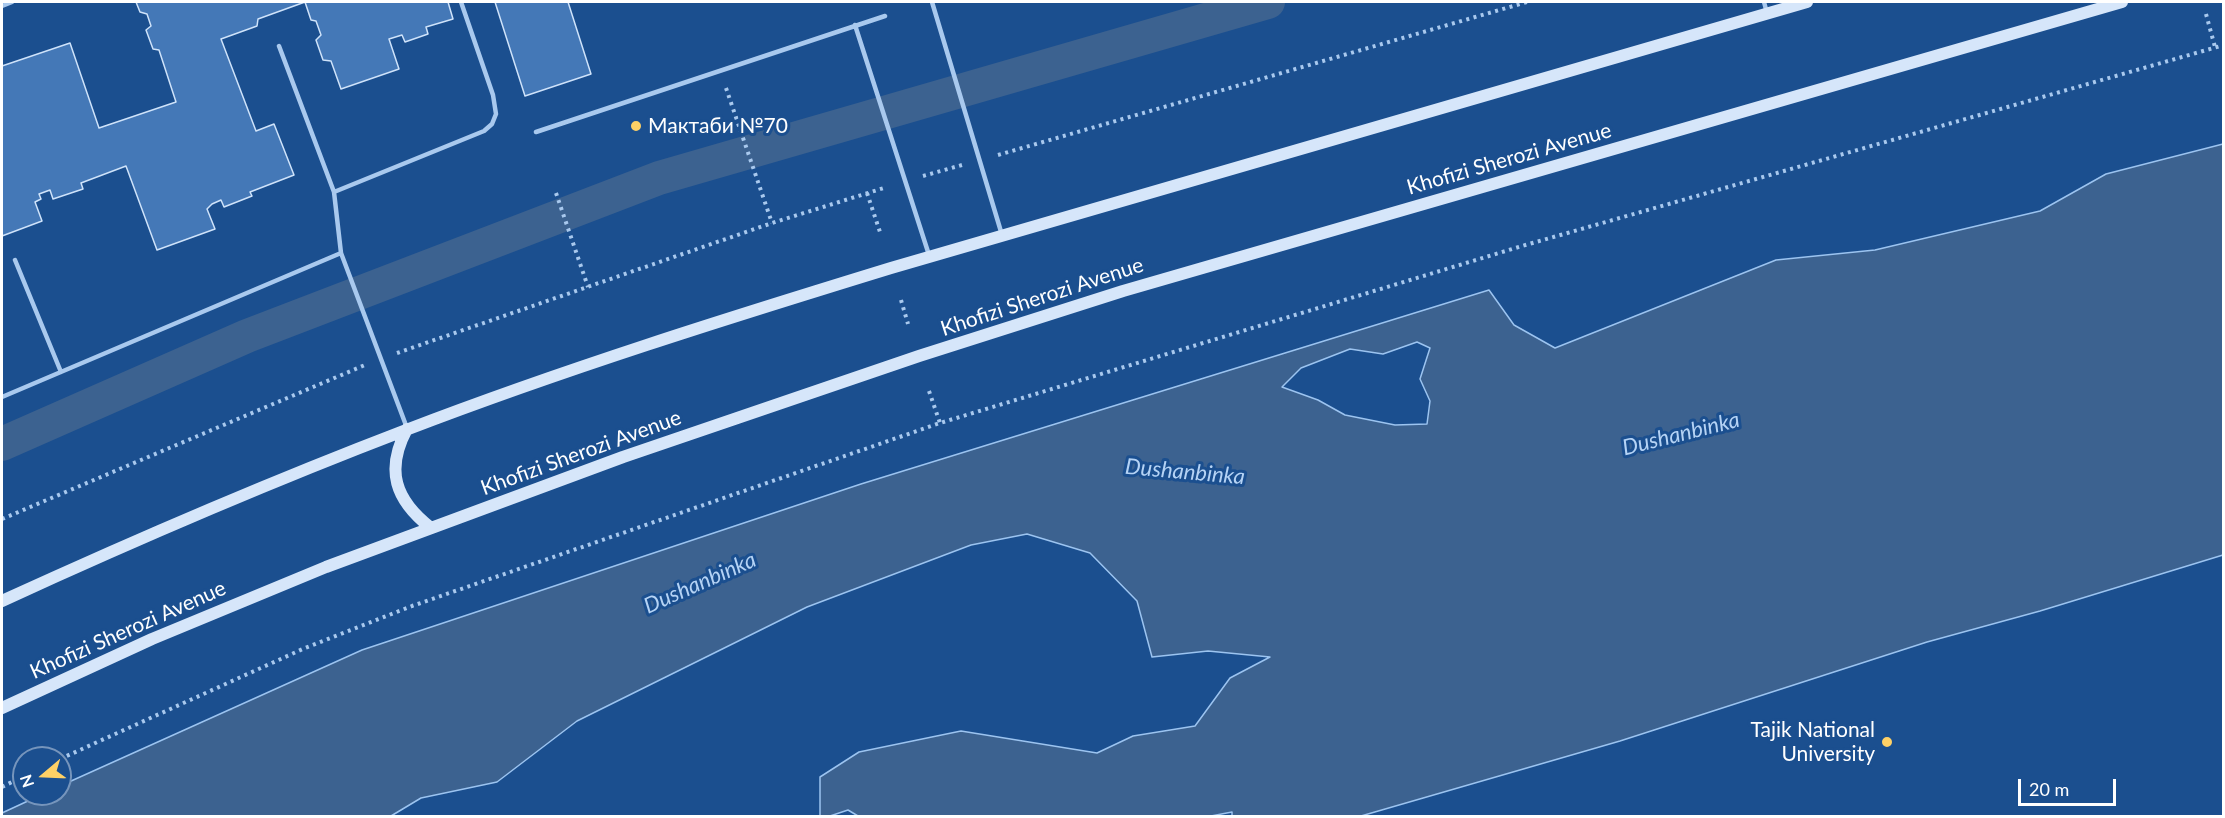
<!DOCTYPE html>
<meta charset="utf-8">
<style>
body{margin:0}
#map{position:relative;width:2225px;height:818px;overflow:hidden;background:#1b4f8f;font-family:Lato,sans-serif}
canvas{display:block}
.frame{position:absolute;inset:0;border:3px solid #fff;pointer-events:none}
.north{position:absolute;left:12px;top:746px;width:60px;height:60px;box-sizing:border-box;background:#1b4f8f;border:2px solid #7695bc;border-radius:50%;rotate:251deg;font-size:16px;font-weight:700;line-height:24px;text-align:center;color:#fff}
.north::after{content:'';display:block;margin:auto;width:21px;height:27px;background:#ffd166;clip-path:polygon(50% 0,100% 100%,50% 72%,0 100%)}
.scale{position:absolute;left:2018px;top:779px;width:98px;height:27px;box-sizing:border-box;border:3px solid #fff;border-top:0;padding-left:8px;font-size:18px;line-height:21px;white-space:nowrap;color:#fff;-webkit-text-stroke:4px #1b4f8f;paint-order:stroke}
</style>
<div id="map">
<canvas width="2225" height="818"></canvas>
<div class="frame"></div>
<div class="north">N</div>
<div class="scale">20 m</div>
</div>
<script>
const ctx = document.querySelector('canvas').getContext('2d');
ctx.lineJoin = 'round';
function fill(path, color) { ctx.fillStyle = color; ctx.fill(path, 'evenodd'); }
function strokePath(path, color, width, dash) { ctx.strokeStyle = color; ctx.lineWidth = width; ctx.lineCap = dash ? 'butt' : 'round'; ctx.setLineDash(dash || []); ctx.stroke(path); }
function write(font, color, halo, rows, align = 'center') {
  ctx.font = font + ' Lato,sans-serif'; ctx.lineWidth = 6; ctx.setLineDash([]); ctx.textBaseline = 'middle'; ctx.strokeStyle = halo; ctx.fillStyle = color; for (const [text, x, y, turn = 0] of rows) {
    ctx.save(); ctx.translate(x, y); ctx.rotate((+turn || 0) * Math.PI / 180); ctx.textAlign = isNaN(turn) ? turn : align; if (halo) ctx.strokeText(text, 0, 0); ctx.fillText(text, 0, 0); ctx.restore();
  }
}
const water = new Path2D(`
 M 2223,144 L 2223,555 L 2040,611 L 1927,642 L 1620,741 L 1361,816 L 1232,816 L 1232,812 L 1211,816 L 858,816 L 848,810 L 830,816 L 820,816 L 820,777 L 859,752 L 961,731 L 1097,753 L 1133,736 L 1195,726 L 1230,678 L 1270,657 L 1208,651 L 1152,657 L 1137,601 L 1090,553 L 1027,534 L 971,545 L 807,607 L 577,721 L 497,782 L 421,798 L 391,816 L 2,816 L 2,813 L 43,794 L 60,794 L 60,786 L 362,650 L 861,484 L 1489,290 L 1514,325 L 1555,348 L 1776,260 L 1875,250 L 2040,211 L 2106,174 ZM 1417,342 L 1430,348 L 1420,379 L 1430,401 L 1427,424 L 1395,425 L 1345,415 L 1318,400 L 1282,387 L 1301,368 L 1350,349 L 1383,354 Z`);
const canal = new Path2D(`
 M 2,444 L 247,336 L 659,178 L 1268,2`);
const building = new Path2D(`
 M 136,2 L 448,2 L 453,19 L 426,27 L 428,34 L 405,42 L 402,35 L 389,39 L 399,69 L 341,89 L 331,61 L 323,60 L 316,40 L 321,35 L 316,21 L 311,20 L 305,2 L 258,19 L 257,26 L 221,39 L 256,131 L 274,124 L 294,175 L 250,192 L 252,196 L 224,207 L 221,200 L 212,204 L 207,209 L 215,229 L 157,250 L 126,166 L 81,183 L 83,189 L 53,199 L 50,190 L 39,194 L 41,199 L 35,202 L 42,221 L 2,236 L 2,66 L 70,43 L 99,128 L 176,102 L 159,50 L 153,49 L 146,30 L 151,26 L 147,14 L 140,12 Z
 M 495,2 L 568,2 L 591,74 L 525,96 Z`);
const path = new Path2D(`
 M 2206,14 L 2215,47
 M 726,88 L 772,223
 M 998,155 L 1527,2
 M 923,176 L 962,165
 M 556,193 L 588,287
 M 867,193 L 881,235
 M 901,300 L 908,324
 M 397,353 L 772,223 L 887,187
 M 929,391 L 940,423
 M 2,519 L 365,365
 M 60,759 L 305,648 L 412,606 L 940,423 L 1522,246 L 2224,45
 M 2,787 L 24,776`);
const service = new Path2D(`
 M 932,2 L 1002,235
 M 1764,2 L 1767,13
 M 2,6 L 12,2
 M 855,25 L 929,255
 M 279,46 L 334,192
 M 536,132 L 885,16
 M 15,260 L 61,372
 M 2,397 L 341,253
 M 407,428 L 341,253 L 334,192 L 484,131 L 492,124 L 496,114 L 493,95 L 461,2`);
const secondary = new Path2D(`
 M 407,429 C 385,470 395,500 431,528
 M 2,601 C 135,540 270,482 406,430 C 565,369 728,318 891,268 L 1807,2
 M 2,708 L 152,639 L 326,567 L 623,457 L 919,356 L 1123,291 L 2122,2`);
const markers = [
 [636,126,6,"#ffd166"],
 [1887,742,6,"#ffd166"]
];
const poiNames = [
 ["Мактаби №70",648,126],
 ["Tajik National",1875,730,"right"],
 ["University",1875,754,"right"]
];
const streetNames = [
 ["Khofizi Sherozi Avenue",1509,159,-16],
 ["Khofizi Sherozi Avenue",1042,297,-18],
 ["Khofizi Sherozi Avenue",581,453,-20],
 ["Khofizi Sherozi Avenue",128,630,-24]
];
const waterNames = [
 ["Dushanbinka",1681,434,-14],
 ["Dushanbinka",1185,472,5],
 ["Dushanbinka",700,583,-24]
];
fill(water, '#3c6290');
strokePath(water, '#9cc4f0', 1.5);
strokePath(canal, '#3c6290', 34);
fill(building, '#4478b7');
strokePath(building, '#cfe3fa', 1.5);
strokePath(path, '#a9c9ee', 4, [3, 4.5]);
strokePath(service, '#a9c9ee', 4.5);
strokePath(secondary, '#d6e6fa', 12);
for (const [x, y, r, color] of markers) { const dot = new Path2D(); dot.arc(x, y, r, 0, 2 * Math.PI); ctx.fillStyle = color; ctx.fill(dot); strokePath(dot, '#1b4f8f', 2); }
write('21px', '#fff', '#1b4f8f', poiNames, 'left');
write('21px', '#fff', '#1b4f8f', streetNames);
write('italic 22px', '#b5d3f5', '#1b4f8f', waterNames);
</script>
